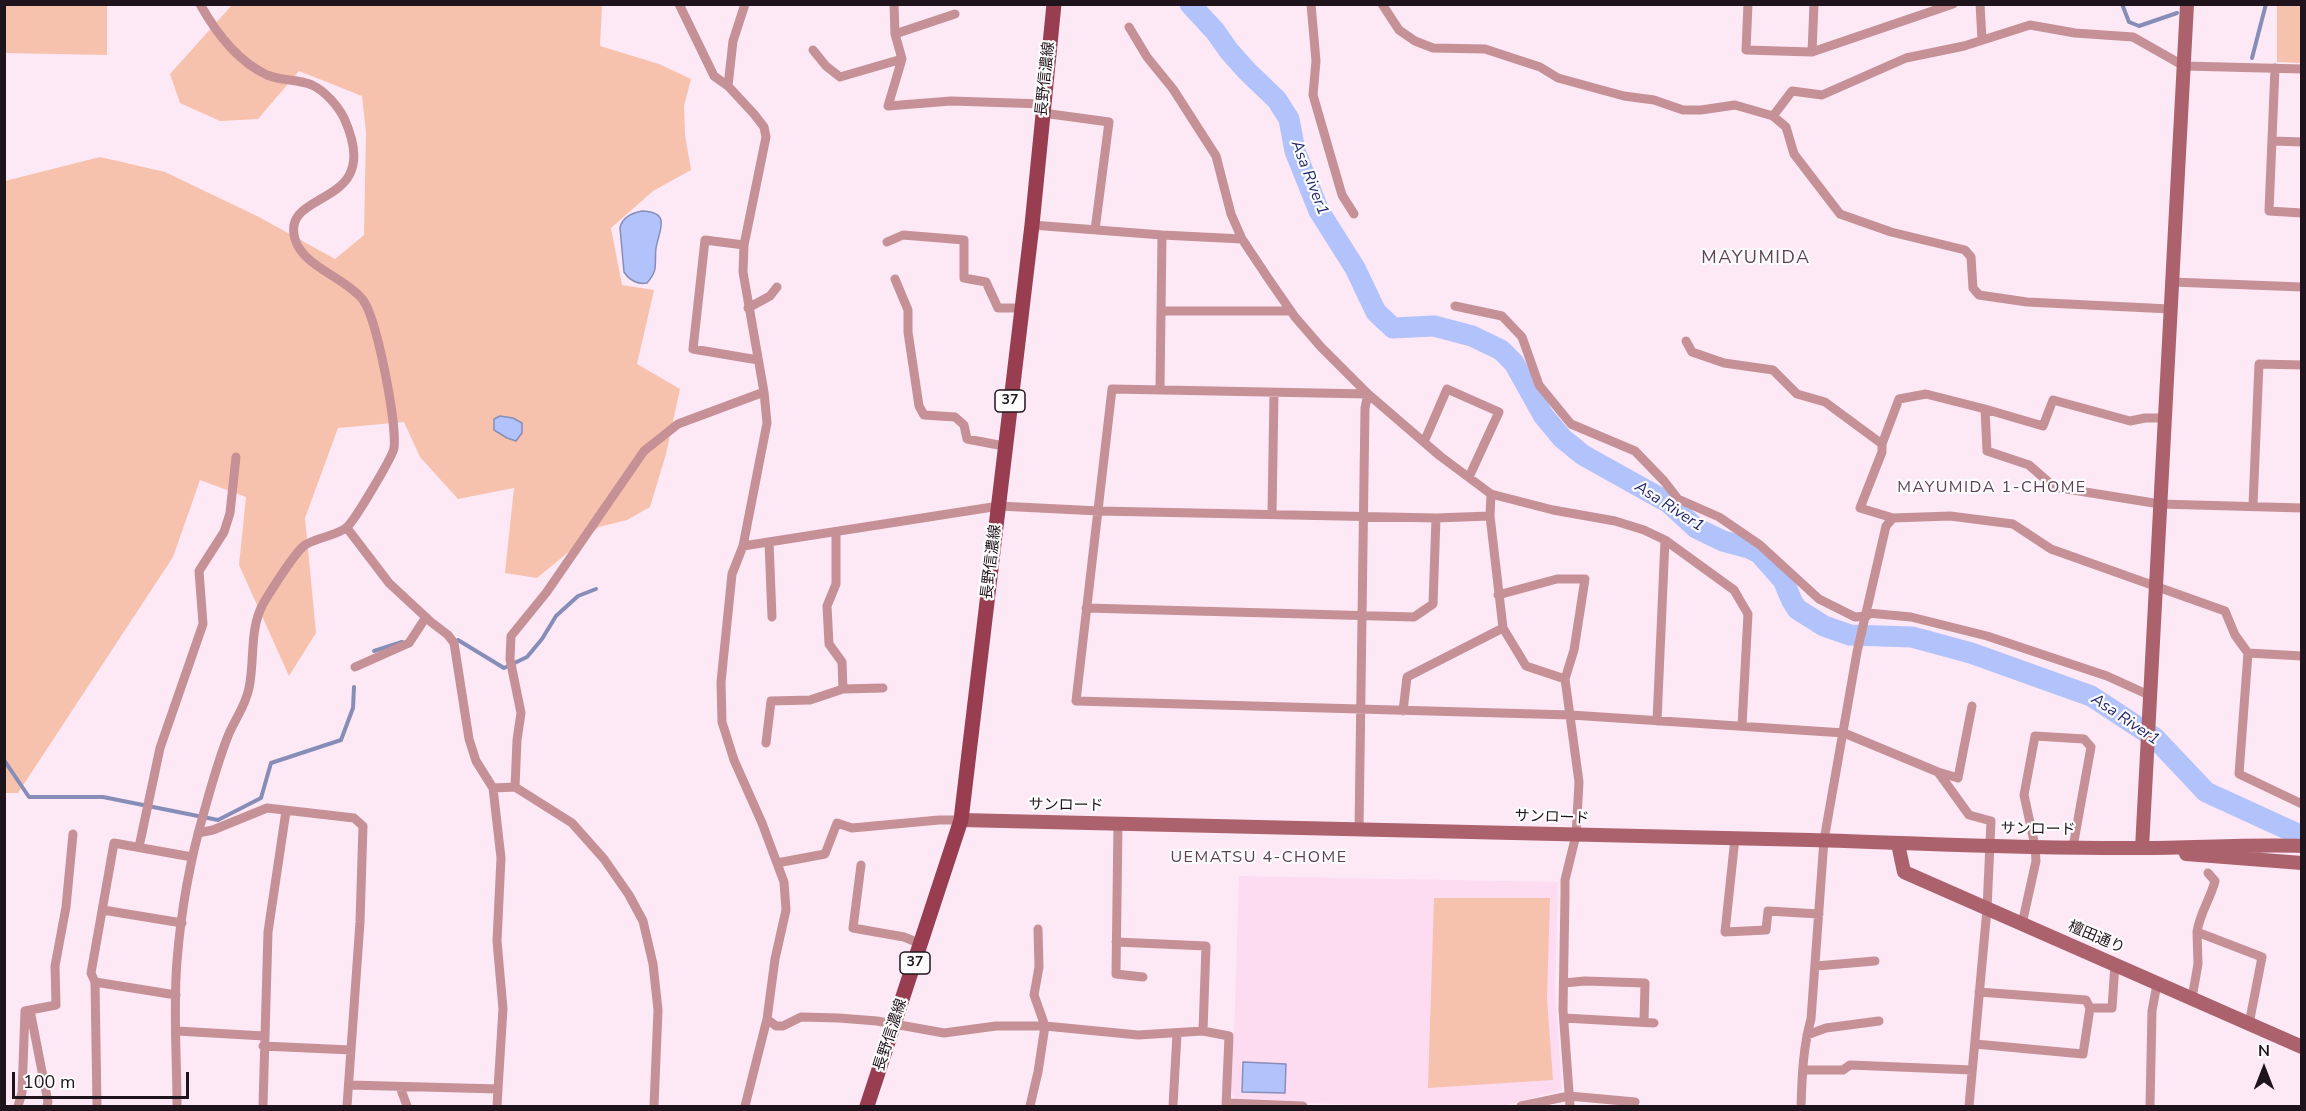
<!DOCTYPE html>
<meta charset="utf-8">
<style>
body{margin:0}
#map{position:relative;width:2306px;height:1111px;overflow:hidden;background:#fde8f6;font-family:"Nunito Sans",sans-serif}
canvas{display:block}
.frame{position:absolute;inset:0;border:6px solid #20141c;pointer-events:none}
.north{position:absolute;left:2234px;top:1039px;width:60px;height:60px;-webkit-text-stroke:4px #fcfcfc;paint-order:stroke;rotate:0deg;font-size:16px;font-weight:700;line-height:24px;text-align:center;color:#20141c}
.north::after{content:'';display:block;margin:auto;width:21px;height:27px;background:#20141c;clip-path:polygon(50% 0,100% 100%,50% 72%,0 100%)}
.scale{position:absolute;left:12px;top:1072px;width:177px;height:27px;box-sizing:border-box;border:3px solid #20141c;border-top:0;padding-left:8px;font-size:18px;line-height:21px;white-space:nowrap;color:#20141c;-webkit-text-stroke:4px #fcfcfc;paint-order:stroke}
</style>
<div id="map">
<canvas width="2306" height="1111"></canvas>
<div class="frame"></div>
<div class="north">N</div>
<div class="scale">100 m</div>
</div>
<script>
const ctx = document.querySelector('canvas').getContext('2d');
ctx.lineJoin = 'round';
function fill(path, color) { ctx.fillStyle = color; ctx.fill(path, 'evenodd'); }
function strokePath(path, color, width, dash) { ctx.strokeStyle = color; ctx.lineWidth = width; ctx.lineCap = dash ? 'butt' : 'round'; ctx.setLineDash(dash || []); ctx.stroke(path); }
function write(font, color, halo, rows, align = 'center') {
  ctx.font = font + ' "Nunito Sans","Noto Sans JP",sans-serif'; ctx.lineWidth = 4.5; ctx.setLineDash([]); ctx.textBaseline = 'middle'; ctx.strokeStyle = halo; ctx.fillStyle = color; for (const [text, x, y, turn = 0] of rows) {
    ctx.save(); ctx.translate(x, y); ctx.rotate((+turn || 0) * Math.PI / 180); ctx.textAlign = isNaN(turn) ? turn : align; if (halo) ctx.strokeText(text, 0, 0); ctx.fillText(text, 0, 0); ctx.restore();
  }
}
const built = new Path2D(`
 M 1239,876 L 1558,882 L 1555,991 L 1562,1090 L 1503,1106 L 1395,1106 L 1236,1101 L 1229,1088 L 1234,1034 Z`);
const green = new Path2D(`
 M 103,5 L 107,6 L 107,55 L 5,53 L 5,5 Z
 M 232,5 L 602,5 L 600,46 L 659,64 L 691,79 L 684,106 L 685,135 L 691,170 L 653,191 L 611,228 L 622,285 L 654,290 L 637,364 L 680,389 L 666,454 L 650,507 L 627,520 L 599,527 L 537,578 L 505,573 L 514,488 L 458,499 L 420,457 L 404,422 L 338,428 L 305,518 L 316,633 L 289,676 L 239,565 L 246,497 L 200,480 L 173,557 L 18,793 L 5,793 L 5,181 L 100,157 L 165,172 L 259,217 L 335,259 L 364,235 L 366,132 L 362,96 L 299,71 L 258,119 L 220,121 L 180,103 L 170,74 Z
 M 2277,5 L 2301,5 L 2301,63 L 2277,62 Z
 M 1434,898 L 1550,898 L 1547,998 L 1553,1080 L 1428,1088 Z`);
const water = new Path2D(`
 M 642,211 C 672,212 659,230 656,248 C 654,265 659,269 647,283 C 638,285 629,280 624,272 L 620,228 C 622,217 632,213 642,211 Z
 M 500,416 L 513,418 L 522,423 L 522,433 L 516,441 L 507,438 L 494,430 L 494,419 Z
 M 1243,1062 L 1286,1064 L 1285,1093 L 1242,1092 Z`);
const stream = new Path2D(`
 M 2122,4 L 2129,22 L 2139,26 L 2177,13
 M 2252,58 L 2266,4
 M 458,640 L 504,668 L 527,657 L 542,639 L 556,616 L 578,596 L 596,589
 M 374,651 L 402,642
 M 4,760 L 29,797 L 103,797 L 218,820 L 261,798 L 271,763 L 341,740 L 353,708 L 354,687`);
const river = new Path2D(`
 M 1190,4 L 1215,31 L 1229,51 L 1247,71 L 1277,100 L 1289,119 L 1295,151 L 1319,211 L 1355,268 L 1376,312 L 1393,328 L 1434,326 L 1472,336 L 1501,350 L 1514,363 L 1543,415 L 1562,438 L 1583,455 L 1669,503 L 1696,528 L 1723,541 L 1749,548 L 1759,553 L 1783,580 L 1792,601 L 1797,609 L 1824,626 L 1850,635 L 1912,637 L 1971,653 L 2091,696 L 2155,738 L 2206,792 L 2302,836`);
const street = new Path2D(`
 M 679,4 L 714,76 L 728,86 L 754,114 L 764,127 L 766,137 L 744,245 L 743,272 L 764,392 L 767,423 L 743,546 L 732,574 L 721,682 L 722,722 L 734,760 L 762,823 L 784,882 L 786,910 L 775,959 L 767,1019 L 745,1106
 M 894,4 L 895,34 L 902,59 L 888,106 L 951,101 L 1044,104
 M 1311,4 L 1316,61 L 1313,95 L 1342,195 L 1354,214
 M 1382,4 L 1399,30 L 1415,41 L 1433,48 L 1485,49 L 1540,67 L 1558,78 L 1624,96 L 1654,100 L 1683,110 L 1701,110 L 1735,105 L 1773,116 L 1786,127 L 1794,154 L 1840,214 L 1891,232 L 1965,250 L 1971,257 L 1973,288 L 1979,295 L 2027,302 L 2170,309
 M 1748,4 L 1746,50 L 1812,52
 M 1814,4 L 1812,52 L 1953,4
 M 1980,4 L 1982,40
 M 1129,27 L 1147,57 L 1173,89 L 1216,156 L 1231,214 L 1242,239 L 1270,281 L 1295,317 L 1321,347 L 1368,394 L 1440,456 L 1491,494 L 1553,510 L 1615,521 L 1644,530 L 1665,540 L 1734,590 L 1748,614 L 1742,726
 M 895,34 L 955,14
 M 813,50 L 826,66 L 840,77 L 902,59
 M 2275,68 L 2269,211 L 2302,213
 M 728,86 L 733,41 L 745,4
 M 1043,113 L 1109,122 L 1095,230
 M 1773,116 L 1792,91 L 1822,95 L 1906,58 L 1964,46 L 2030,25 L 2075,33 L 2133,37 L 2184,66 L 2302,69
 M 2273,141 L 2302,142
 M 1032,225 L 1162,235 L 1242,239
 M 887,242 L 903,235 L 964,240 L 964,278 L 986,282 L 998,308 L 1021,308
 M 744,245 L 705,240 L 693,349 L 758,360
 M 895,279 L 908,310 L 908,332 L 919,406 L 924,415 L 955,417 L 964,425 L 967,439 L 1004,446
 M 2172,282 L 2302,287
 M 1455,306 L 1502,316 L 1522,337 L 1539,385 L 1571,424 L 1635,451 L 1664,481 L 1678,499 L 1719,517 L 1760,545 L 1819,599 L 1855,617 L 1867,616
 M 748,308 L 770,296 L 777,287
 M 1161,311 L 1291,311
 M 1686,341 L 1692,352 L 1724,363 L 1773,370 L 1797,394 L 1825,402 L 1882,444 L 1882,452 L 1860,508 L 1893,518 L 1950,516 L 2013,524 L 2051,549 L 2225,611 L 2235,635 L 2248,653 L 2239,774 L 2302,804
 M 1160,388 L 1162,235
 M 1368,394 L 1112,389 L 1076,701 L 1571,715 L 1844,733 L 1938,772 L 1969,815 L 1991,821 L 1987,909 L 1969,1106
 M 1985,409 L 2043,426 L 2053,400 L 2130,421 L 2145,418 L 2164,418
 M 1424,442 L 1447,389 L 1499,412 L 1469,477
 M 1882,444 L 1899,399 L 1926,394 L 1985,409 L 1987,451 L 2029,465 L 2054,487 L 2160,504 L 2302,508
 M 1491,494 L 1490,516 L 1503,628 L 1526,666 L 1565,679 L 1579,782 L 1576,835 L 1565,880 L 1565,895 L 1563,1010 L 1570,1106
 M 2253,505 L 2259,364 L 2302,365
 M 1272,514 L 1274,393
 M 347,528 L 389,583 L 431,622 L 448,635 L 454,643 L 469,739 L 476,761 L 493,788 L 501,858 L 497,941 L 503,1009 L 498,1089 L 349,1085
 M 836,533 L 836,584 L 827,606 L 829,644 L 842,662 L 843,689
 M 769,542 L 772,617
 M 743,546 L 999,506 L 1099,511 L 1436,518 L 1490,516
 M 1498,595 L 1557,579 L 1585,579 L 1574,650 L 1565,679
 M 1086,608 L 1414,617 L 1433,604 L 1436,518
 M 1868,613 L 1911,617 L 1987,636 L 2107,676 L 2151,696
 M 2248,653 L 2302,656
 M 355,667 L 409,643 L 426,617
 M 1403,711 L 1407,677 L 1503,628
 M 1657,721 L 1665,540
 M 766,743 L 771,701 L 810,700 L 843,689 L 883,688
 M 1938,772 L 1958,778 L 1972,706
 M 515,787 L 517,740 L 521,713 L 510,659 L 511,636 L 546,593 L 644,451 L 678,424 L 764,392
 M 493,788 L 515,787 L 572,823 L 604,859 L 629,895 L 643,921 L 653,964 L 658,1010 L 654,1106
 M 1118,823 L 1116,974 L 1143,977
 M 1359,829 L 1365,408 L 1368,394
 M 198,833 L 213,830 L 267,808 L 354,818 L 363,826 L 360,922 L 347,1106
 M 1735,838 L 1725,932 L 1766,930 L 1768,911 L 1819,914
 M 139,847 L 160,748 L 203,624 L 199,571 L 224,532 L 230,513 L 236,457
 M 777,863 L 825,854 L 837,823 L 852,828 L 939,820 L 961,820
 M 861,865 L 853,928 L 904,937 L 921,944
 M 2208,873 L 2215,881 C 2210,900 2200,912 2197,932 L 2262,957 L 2249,1024
 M 103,910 L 182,923
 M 2022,924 L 2036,861 L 2035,846 L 2024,795 L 2035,736 L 2084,739 L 2091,747 L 2073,847
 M 1116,942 L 1206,946 L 1203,1031
 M 1816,966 L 1875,961
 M 95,982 L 176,995
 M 1564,983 L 1585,981 L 1645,983 L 1644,1022
 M 2192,998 L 2198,964 L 2197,932
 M 2090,1008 L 2112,1008 L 2115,964
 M 1564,1018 L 1654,1023
 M 767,1019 L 776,1026 L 783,1026 L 801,1017 L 839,1018 L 877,1021 L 944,1033 L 996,1026 L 1045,1026 L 1138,1035 L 1203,1031 L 1229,1036 L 1226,1106
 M 177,1031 L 264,1036
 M 1807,1035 L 1826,1028 L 1879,1021
 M 1975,1044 L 2083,1054 L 2090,1008 L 2086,1000 L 1979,992
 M 263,1046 L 351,1050
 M 1803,1070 L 1843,1070 L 1850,1065 L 1972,1070
 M 400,1087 L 407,1106
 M 1226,1103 L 1303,1106
 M 18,1106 L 22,1093 L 25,1011 L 30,1010
 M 47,1106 L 48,1102 L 30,1010 L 56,1005 L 55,966 L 66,907 L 73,834
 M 97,1106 L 95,982 L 91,973 L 114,843 L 192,857
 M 177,1106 C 177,1060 173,1007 177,961 C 181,911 190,860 204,812 C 211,787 218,761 228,736 C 234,721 246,705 249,688 C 255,660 249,630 263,604 C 270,592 295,552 305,545 C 317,537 337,536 347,527 C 355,520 393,456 394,448 C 397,423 377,319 363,300 C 345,277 303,267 295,239 C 280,187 386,211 344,118 C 338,106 325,91 312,85 C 298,79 281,81 267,75 C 237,61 216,33 200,4
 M 263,1106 L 268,932 L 286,811
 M 497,1106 L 498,1089
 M 1030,1106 L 1038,1072 L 1045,1026 L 1034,995 L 1039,967 L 1038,929
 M 1173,1106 L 1177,1034
 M 1521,1106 L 1569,1096 L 1635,1102
 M 1801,1106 C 1802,1077 1803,1047 1811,1019 L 1824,840 L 1857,652 L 1886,526 L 1893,518
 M 2150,1106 L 2152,1011 L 2157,984`);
const secondary = new Path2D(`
 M 961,820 L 1810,840 C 1920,843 2031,849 2142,848 C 2195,848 2248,844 2302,846
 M 1898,844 L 1904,872 L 2302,1047
 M 2142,848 L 2187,4
 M 2186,854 L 2302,863`);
const primary = new Path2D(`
 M 867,1106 L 961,820 L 1032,225 L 1054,4`);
const shields = [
 [1010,401,30],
 [915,963,30]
];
const shieldNames = [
 ["37",1010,401],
 ["37",915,963]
];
const streetNames = [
 ["長野信濃線",1046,79,-84],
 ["長野信濃線",992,562,-83],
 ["サンロード",1066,806,1],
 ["サンロード",1552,818,2],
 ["サンロード",2038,830,1],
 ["檀田通り",2096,938,23],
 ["長野信濃線",891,1035,-72]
];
const waterNames = [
 ["Asa River1",1309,178,69],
 ["Asa River1",1669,507,33],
 ["Asa River1",2125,720,34]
];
const neighbourhoodNames = [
 ["MAYUMIDA 1-CHOME",1992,488],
 ["UEMATSU 4-CHOME",1259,858]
];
const quarterNames = [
 ["MAYUMIDA",1756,259]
];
fill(built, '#fddcf2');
fill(green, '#f7c2ad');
fill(water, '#b2c2fb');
strokePath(water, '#868eb8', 1.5);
strokePath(stream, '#868eb8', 4);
strokePath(river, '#b2c2fb', 21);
strokePath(street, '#c59197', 9);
strokePath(secondary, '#ac626d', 14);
strokePath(primary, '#983e50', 15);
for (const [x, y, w] of shields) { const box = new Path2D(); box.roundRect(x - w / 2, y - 11, w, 22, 4.5); ctx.fillStyle = '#fcfcfc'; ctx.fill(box); strokePath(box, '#20141c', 1.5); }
write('bold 14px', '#20141c', null, shieldNames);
write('15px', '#20141c', '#fcfcfc', streetNames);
write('italic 16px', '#21296a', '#fcfcfc', waterNames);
ctx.letterSpacing = '1.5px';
write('16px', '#5d4155', '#fcfcfc', neighbourhoodNames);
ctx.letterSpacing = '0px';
ctx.letterSpacing = '1.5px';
write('18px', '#5d4155', '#fcfcfc', quarterNames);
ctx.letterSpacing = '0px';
</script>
